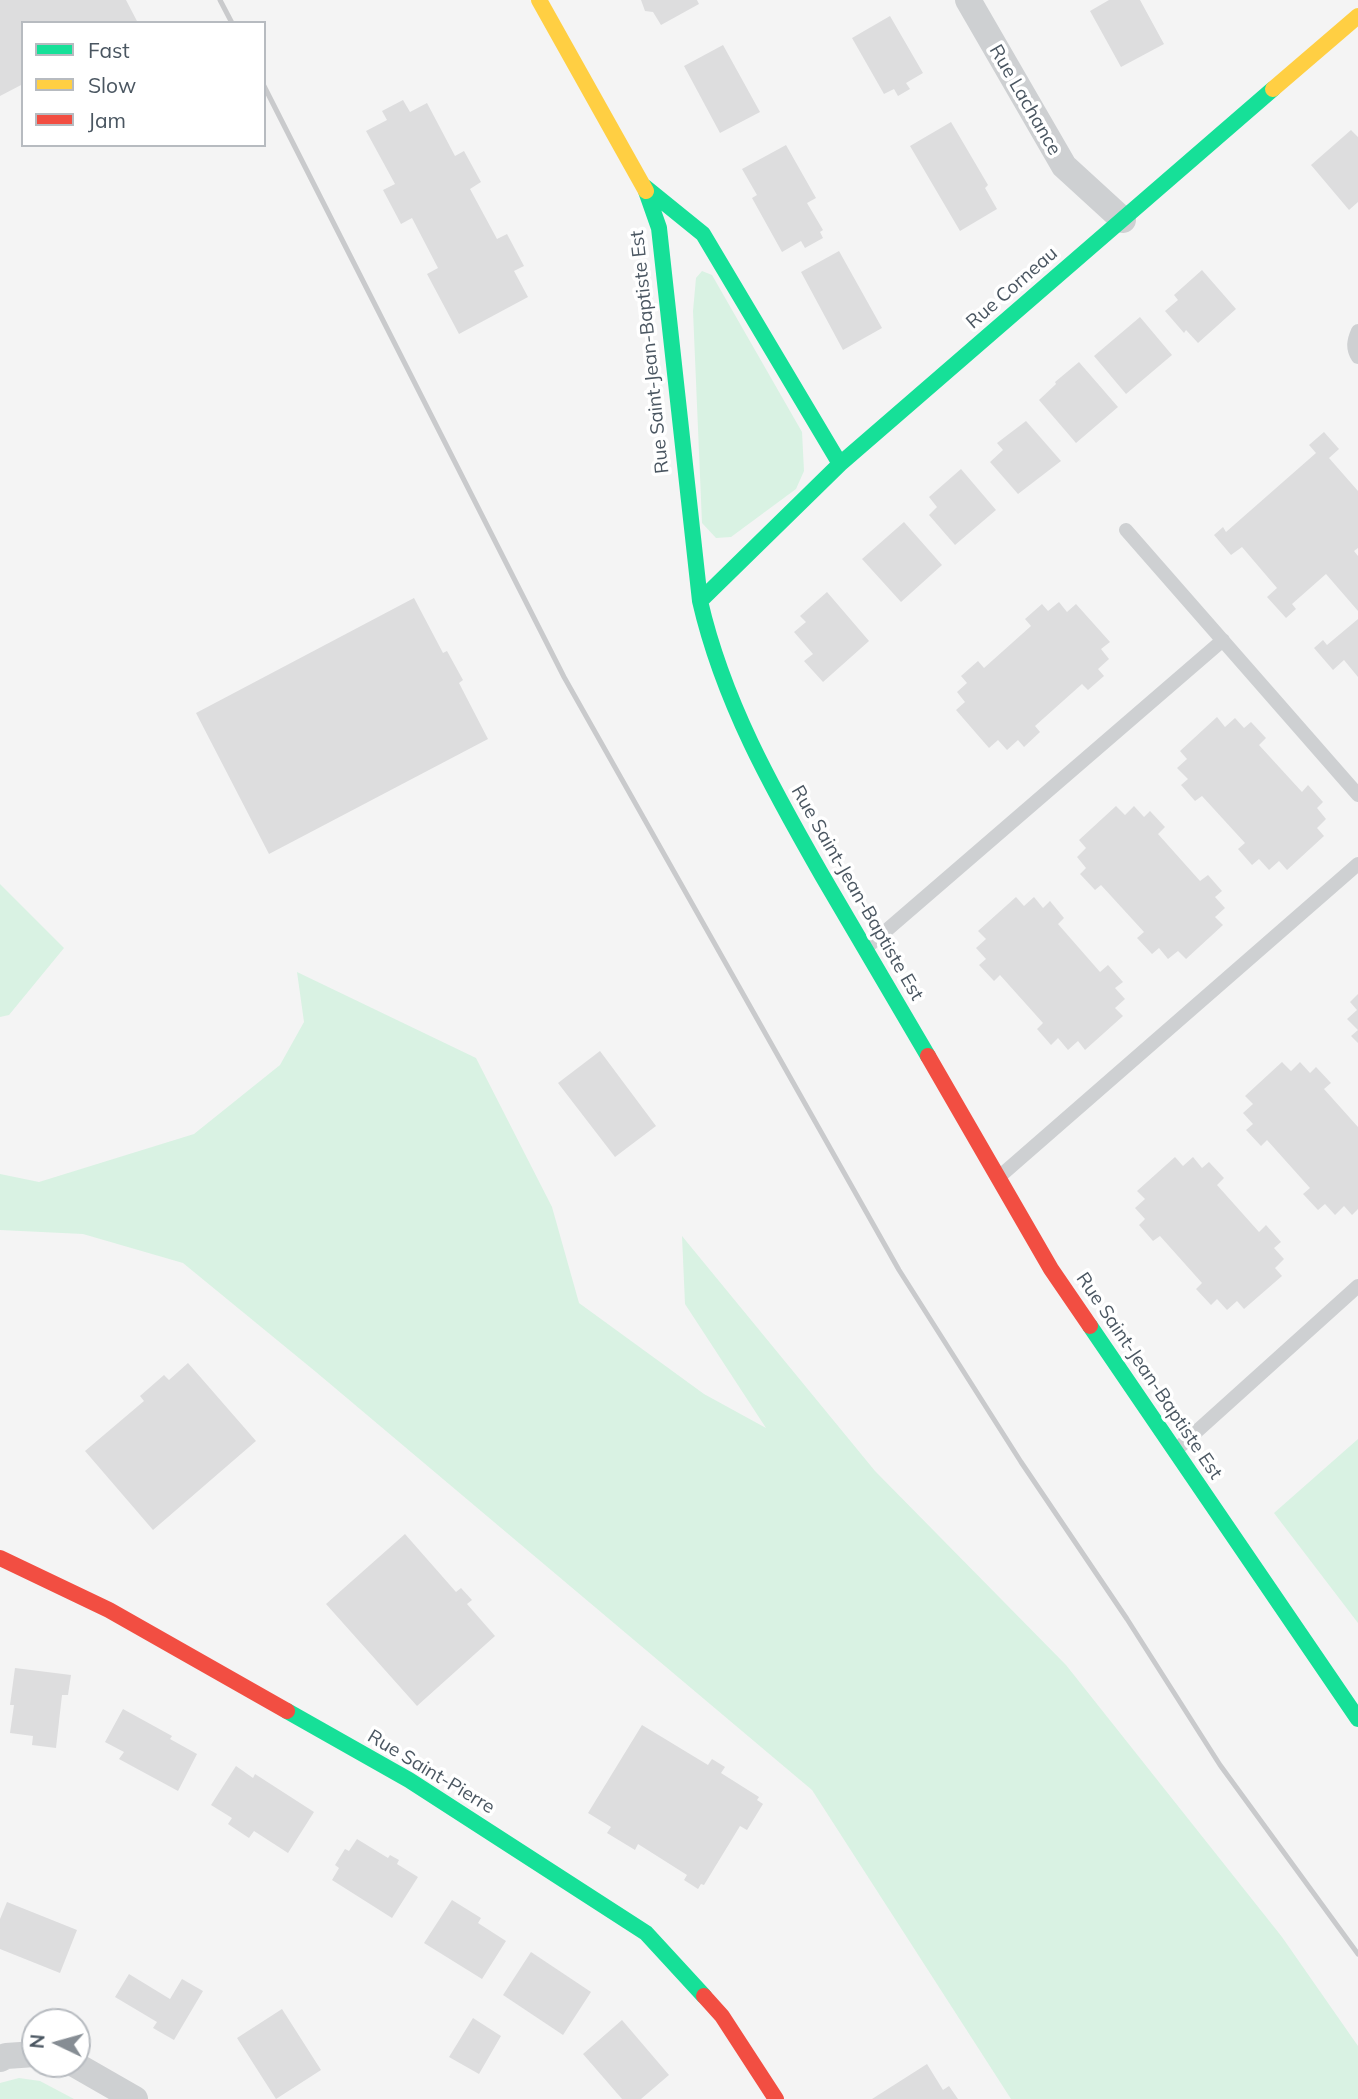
<!DOCTYPE html>
<style>
body{margin:0}
#map{position:relative;width:1358px;height:2099px;overflow:hidden;background:#f4f4f4;font-family:Mulish,sans-serif}
canvas{display:block}
.legend{position:absolute;left:21px;top:21px;width:245px;height:126px;box-sizing:border-box;background:#fff;border:2px solid #b7bbc0;margin:0;padding:9px 12px;list-style:none;font-size:21px;color:#4a5661}
.legend li{display:flex;align-items:center;gap:14px;height:35px}
.legend b{width:35px;border:2px solid #b7bbc0}
.north{position:absolute;left:21px;top:2008px;width:70px;height:70px;box-sizing:border-box;background:#fff;border:2px solid #b7bbc0;border-radius:50%;rotate:275deg;font-size:19px;font-weight:700;line-height:28px;text-align:center;color:#4a5661}
.north::after{content:'';display:block;margin:auto;width:24px;height:32px;background:#868d94;clip-path:polygon(50% 0,100% 100%,50% 72%,0 100%)}
</style>
<div id="map">
<canvas width="1358" height="2099"></canvas>
<ul class="legend">
<li><b style="height:9px;background:#16e098"></b>Fast</li>
<li><b style="height:9px;background:#ffcf43"></b>Slow</li>
<li><b style="height:9px;background:#f24e42"></b>Jam</li>
</ul>
<div class="north">N</div>
</div>
<script>
const ctx = document.querySelector('canvas').getContext('2d');
ctx.lineJoin = 'round';
function fill(path, color) { ctx.fillStyle = color; ctx.fill(path, 'evenodd'); }
function strokePath(path, color, width, dash) { ctx.strokeStyle = color; ctx.lineWidth = width; ctx.lineCap = dash ? 'butt' : 'round'; ctx.setLineDash(dash || []); ctx.stroke(path); }
function write(font, color, halo, rows, align = 'center') {
  ctx.font = font + ' Mulish,sans-serif'; ctx.lineWidth = 7; ctx.setLineDash([]); ctx.textBaseline = 'middle'; ctx.strokeStyle = halo; ctx.fillStyle = color; for (const [text, x, y, turn = 0] of rows) {
    ctx.save(); ctx.translate(x, y); ctx.rotate((+turn || 0) * Math.PI / 180); ctx.textAlign = isNaN(turn) ? turn : align; if (halo) ctx.strokeText(text, 0, 0); ctx.fillText(text, 0, 0); ctx.restore();
  }
}
const green = new Path2D(`
 M 702,271 L 712,275 L 802,432 L 804,471 L 796,489 L 731,537 L 716,538 L 702,523 L 693,311 L 696,278 Z
 M 0,884 L 64,948 L 9,1015 L 0,1017 Z
 M 297,972 L 476,1058 L 552,1207 L 579,1303 L 704,1394 L 766,1428 L 685,1304 L 682,1236 L 875,1471 L 1066,1665 L 1282,1937 L 1358,2046 L 1358,2099 L 1011,2099 L 812,1790 L 316,1372 L 183,1263 L 83,1234 L 0,1230 L 0,1174 L 39,1182 L 194,1134 L 280,1065 L 304,1022 Z
 M 1358,1439 L 1358,1623 L 1274,1513 Z
 M 19,2078 L 40,2081 L 74,2099 L 0,2099 L 0,2083 Z`);
const building = new Path2D(`
 M 0,0 L 126,0 L 138,23 L 23,23 L 23,84 L 0,96 Z
 M 641,0 L 697,0 L 699,4 L 661,25 L 653,12 L 645,11 Z
 M 1109,0 L 1140,0 L 1164,44 L 1121,67 L 1090,11 Z
 M 890,16 L 923,73 L 906,83 L 910,89 L 898,96 L 894,89 L 884,94 L 852,38 Z
 M 723,45 L 760,112 L 720,133 L 684,66 Z
 M 403,100 L 410,112 L 427,103 L 455,156 L 464,151 L 481,182 L 470,189 L 497,239 L 507,234 L 524,266 L 514,271 L 528,297 L 459,334 L 427,274 L 438,268 L 412,218 L 401,224 L 383,190 L 395,184 L 366,131 L 387,120 L 382,111 Z
 M 951,122 L 988,185 L 985,188 L 997,209 L 960,231 L 910,146 Z
 M 1351,130 L 1358,137 L 1358,202 L 1349,210 L 1311,165 Z
 M 786,145 L 816,198 L 807,203 L 823,230 L 820,232 L 823,238 L 805,248 L 801,241 L 782,252 L 752,198 L 757,195 L 742,169 Z
 M 839,251 L 882,328 L 843,350 L 801,272 Z
 M 1202,270 L 1236,309 L 1198,343 L 1186,330 L 1184,333 L 1165,311 L 1178,300 L 1174,295 Z
 M 1140,317 L 1172,355 L 1126,394 L 1094,356 Z
 M 1079,362 L 1118,407 L 1076,443 L 1039,400 L 1056,384 L 1055,382 Z
 M 1026,421 L 1061,461 L 1018,494 L 990,462 L 1003,450 L 997,443 Z
 M 1324,432 L 1339,449 L 1329,458 L 1358,491 L 1358,548 L 1354,551 L 1358,556 L 1358,611 L 1326,574 L 1292,604 L 1296,609 L 1286,618 L 1267,597 L 1277,588 L 1242,547 L 1231,555 L 1214,535 L 1223,527 L 1226,532 L 1316,453 L 1309,445 Z
 M 961,469 L 996,510 L 955,545 L 929,515 L 937,507 L 929,497 Z
 M 904,522 L 942,565 L 901,602 L 862,559 Z
 M 827,592 L 869,641 L 823,682 L 804,661 L 813,654 L 794,632 L 806,622 L 800,616 Z
 M 414,598 L 443,653 L 447,651 L 463,680 L 459,683 L 488,739 L 269,854 L 196,713 Z
 M 1059,602 L 1067,612 L 1076,604 L 1110,642 L 1101,649 L 1109,659 L 1098,669 L 1104,676 L 1088,690 L 1082,684 L 1035,726 L 1040,732 L 1024,747 L 1018,740 L 1007,750 L 998,740 L 989,748 L 956,710 L 965,702 L 957,692 L 967,683 L 961,676 L 978,661 L 984,668 L 1031,626 L 1025,619 L 1042,604 L 1048,611 Z
 M 1358,619 L 1358,677 L 1344,660 L 1333,670 L 1314,648 L 1323,640 L 1327,645 Z
 M 1217,717 L 1225,727 L 1235,718 L 1244,728 L 1251,722 L 1266,738 L 1259,745 L 1302,792 L 1308,785 L 1323,802 L 1317,808 L 1326,819 L 1317,828 L 1324,836 L 1287,870 L 1279,861 L 1269,870 L 1259,859 L 1252,865 L 1238,849 L 1245,843 L 1202,796 L 1195,801 L 1181,785 L 1188,779 L 1177,768 L 1187,759 L 1180,751 Z
 M 1116,806 L 1125,815 L 1134,806 L 1144,817 L 1150,811 L 1165,827 L 1158,834 L 1200,881 L 1208,875 L 1222,891 L 1215,897 L 1225,908 L 1215,917 L 1223,925 L 1186,959 L 1178,951 L 1168,959 L 1159,948 L 1152,954 L 1137,938 L 1144,932 L 1101,885 L 1095,890 L 1080,874 L 1086,868 L 1077,857 L 1086,848 L 1079,840 Z
 M 1016,897 L 1024,906 L 1034,897 L 1043,908 L 1050,901 L 1064,918 L 1058,924 L 1100,972 L 1108,965 L 1123,982 L 1115,988 L 1125,999 L 1115,1008 L 1123,1016 L 1085,1050 L 1078,1041 L 1068,1050 L 1058,1038 L 1051,1045 L 1037,1029 L 1043,1023 L 1000,975 L 994,981 L 979,965 L 986,959 L 976,948 L 986,939 L 978,931 Z
 M 1358,994 L 1358,1043 L 1351,1036 L 1358,1030 L 1347,1019 L 1357,1010 L 1350,1002 Z
 M 600,1051 L 656,1126 L 615,1157 L 558,1083 Z
 M 1282,1062 L 1291,1071 L 1300,1062 L 1310,1073 L 1316,1067 L 1331,1083 L 1324,1089 L 1358,1127 L 1358,1209 L 1352,1215 L 1344,1206 L 1335,1215 L 1325,1204 L 1318,1210 L 1303,1194 L 1310,1188 L 1267,1140 L 1261,1146 L 1246,1130 L 1253,1124 L 1243,1113 L 1253,1104 L 1245,1096 Z
 M 1175,1157 L 1183,1166 L 1193,1157 L 1202,1168 L 1209,1162 L 1224,1178 L 1217,1185 L 1259,1232 L 1266,1225 L 1281,1242 L 1274,1248 L 1284,1259 L 1275,1268 L 1282,1276 L 1244,1309 L 1237,1301 L 1227,1310 L 1217,1299 L 1211,1305 L 1196,1289 L 1202,1283 L 1160,1236 L 1153,1241 L 1139,1225 L 1145,1219 L 1135,1208 L 1145,1199 L 1137,1191 Z
 M 188,1363 L 256,1441 L 153,1530 L 85,1451 L 144,1401 L 140,1396 L 164,1375 L 169,1380 Z
 M 405,1534 L 456,1592 L 461,1588 L 472,1600 L 467,1604 L 495,1636 L 417,1706 L 326,1604 Z
 M 15,1668 L 71,1675 L 68,1695 L 62,1695 L 56,1748 L 32,1745 L 33,1736 L 10,1733 L 14,1705 L 10,1705 Z
 M 123,1709 L 172,1736 L 170,1739 L 197,1754 L 178,1791 L 119,1759 L 124,1752 L 105,1742 Z
 M 642,1725 L 708,1765 L 712,1759 L 725,1767 L 721,1773 L 759,1797 L 757,1800 L 763,1804 L 747,1830 L 740,1826 L 704,1885 L 701,1884 L 698,1889 L 684,1880 L 687,1875 L 638,1844 L 635,1850 L 607,1833 L 611,1827 L 588,1813 Z
 M 236,1766 L 253,1778 L 255,1774 L 314,1812 L 288,1853 L 254,1831 L 249,1838 L 228,1824 L 232,1818 L 211,1805 Z
 M 357,1839 L 388,1858 L 390,1855 L 399,1860 L 397,1864 L 418,1877 L 392,1918 L 332,1880 L 339,1868 L 335,1865 L 345,1849 L 349,1851 Z
 M 452,1900 L 481,1918 L 478,1923 L 506,1941 L 482,1979 L 424,1943 Z
 M 7,1902 L 77,1930 L 60,1973 L 0,1949 L 0,1919 Z
 M 531,1952 L 591,1992 L 563,2035 L 503,1995 Z
 M 129,1974 L 170,1999 L 182,1979 L 203,1991 L 174,2040 L 153,2028 L 157,2022 L 115,1997 Z
 M 282,2009 L 321,2070 L 276,2099 L 237,2038 Z
 M 473,2018 L 501,2036 L 479,2074 L 449,2057 Z
 M 622,2020 L 669,2075 L 641,2099 L 622,2099 L 583,2054 Z
 M 927,2064 L 943,2090 L 949,2086 L 958,2099 L 872,2099 Z`);
const lane = new Path2D(`
 M 1358,331 C 1354,340 1352,348 1358,357
 M 1126,530 L 1358,795
 M 866,948 L 1223,640
 M 999,1177 L 1358,864
 M 1176,1450 L 1358,1286`);
const street = new Path2D(`
 M 968,0 L 1064,166 L 1123,220
 M 0,2059 L 6,2056 L 35,2054
 M 74,2064 L 135,2099`);
const fast = new Path2D(`
 M 645,187 L 703,234 L 840,464
 M 646,191 L 659,228 L 700,601 C 723,701 772,788 823,877 C 858,937 893,996 928,1056
 M 700,601 L 840,464 L 1273,89
 M 1090,1326 L 1358,1719
 M 287,1711 L 409,1780 L 646,1933 L 704,1996`);
const slow = new Path2D(`
 M 539,0 L 646,191
 M 1273,89 L 1358,16`);
const jam = new Path2D(`
 M 928,1056 L 1051,1269 L 1090,1326
 M 0,1558 L 109,1610 L 287,1711
 M 704,1996 L 722,2016 L 776,2099`);
const rail = new Path2D(`
 M 220,0 L 232,23
 M 264,86 L 564,677 L 899,1270 L 1021,1462 L 1127,1619 L 1220,1765 L 1358,1954`);
const streetNames = [
 ["Rue Lachance",1025,100,60],
 ["Rue Corneau",1012,288,-41],
 ["Rue Saint-Jean-Baptiste Est",650,352,-96],
 ["Rue Saint-Jean-Baptiste Est",857,893,60],
 ["Rue Saint-Jean-Baptiste Est",1149,1376,56],
 ["Rue Saint-Pierre",431,1772,31]
];
fill(green, '#d9f2e3');
fill(building, '#ddddde');
strokePath(lane, '#ced0d2', 14);
strokePath(street, '#ced0d2', 26);
strokePath(fast, '#16e098', 16);
strokePath(slow, '#ffcf43', 16);
strokePath(jam, '#f24e42', 16);
strokePath(rail, '#c9cacc', 5);
write('19px', '#4a5661', '#fff', streetNames);
</script>
